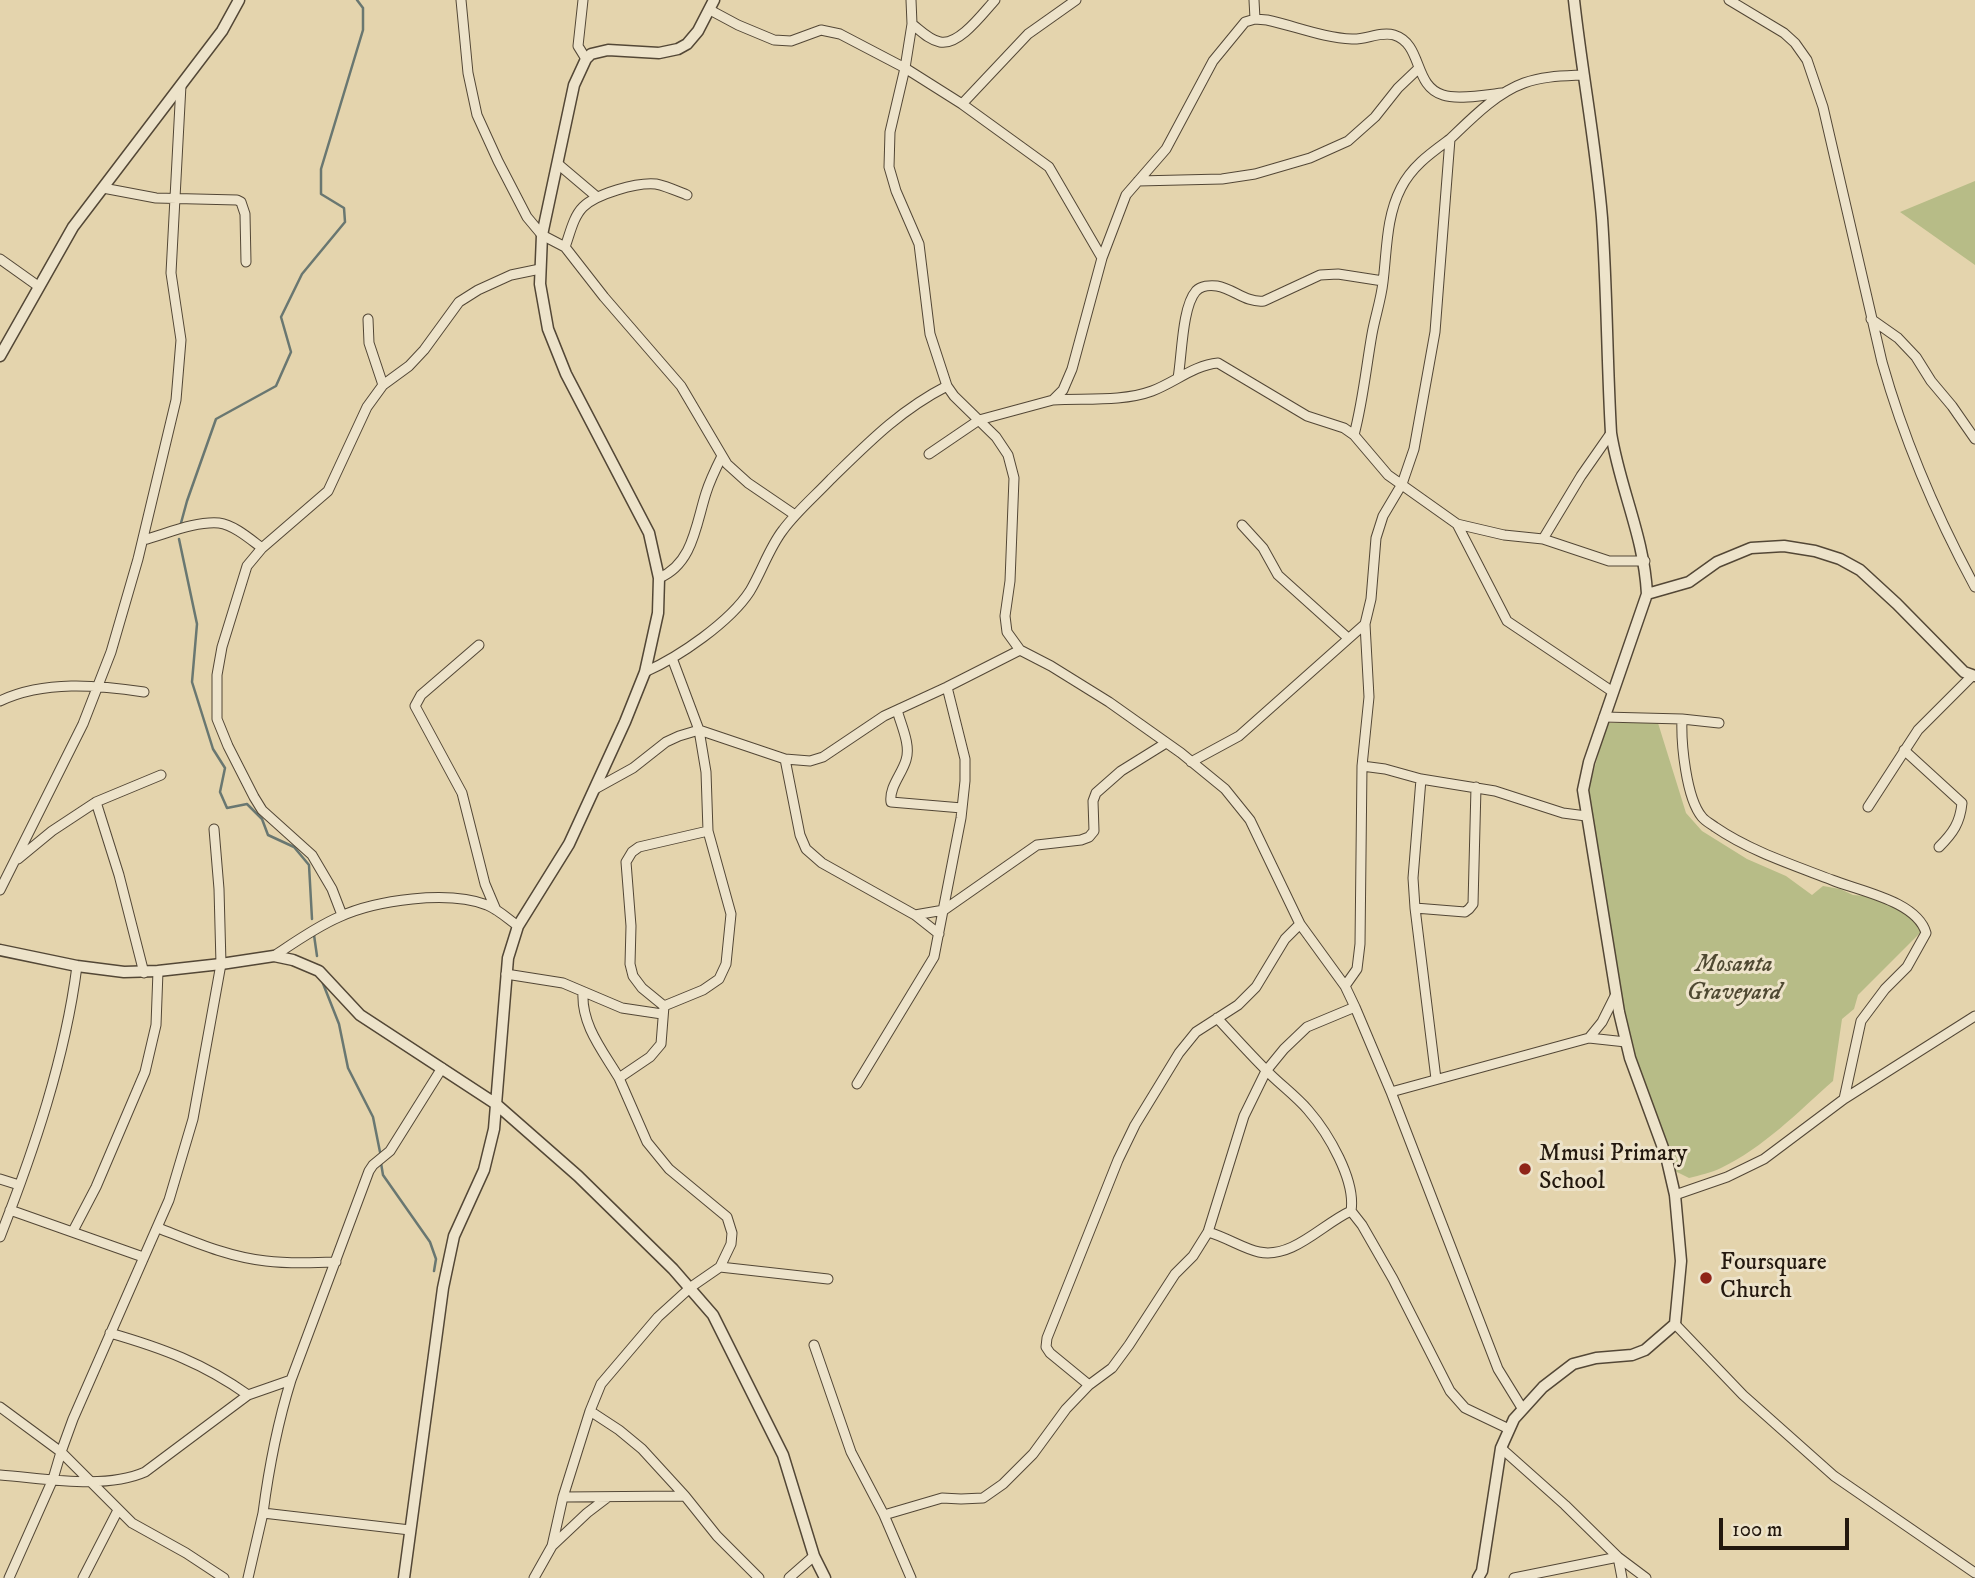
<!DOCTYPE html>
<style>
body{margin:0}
#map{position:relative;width:1975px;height:1578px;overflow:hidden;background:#e4d4ad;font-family:"IM FELL DW Pica",serif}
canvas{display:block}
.scale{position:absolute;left:1719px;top:1518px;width:130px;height:32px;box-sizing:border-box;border:4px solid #23180e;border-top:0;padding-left:9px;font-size:21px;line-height:24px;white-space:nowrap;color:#23180e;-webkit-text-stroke:5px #ede3ca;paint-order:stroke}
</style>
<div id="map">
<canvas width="1975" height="1578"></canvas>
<div class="scale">100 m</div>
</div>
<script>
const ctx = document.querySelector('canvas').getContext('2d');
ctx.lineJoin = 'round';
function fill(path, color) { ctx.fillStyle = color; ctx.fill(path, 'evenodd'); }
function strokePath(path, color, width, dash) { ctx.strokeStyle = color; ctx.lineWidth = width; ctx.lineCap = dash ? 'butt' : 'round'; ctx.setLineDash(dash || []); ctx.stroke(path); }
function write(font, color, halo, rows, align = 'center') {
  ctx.font = font + ' "IM FELL DW Pica",serif'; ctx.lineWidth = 6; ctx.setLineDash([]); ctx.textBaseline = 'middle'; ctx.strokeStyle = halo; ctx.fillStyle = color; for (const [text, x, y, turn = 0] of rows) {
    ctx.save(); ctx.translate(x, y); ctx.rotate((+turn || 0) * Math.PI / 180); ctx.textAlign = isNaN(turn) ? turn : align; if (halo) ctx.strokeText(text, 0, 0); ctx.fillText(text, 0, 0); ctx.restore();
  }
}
const green = new Path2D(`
 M 1975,181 L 1975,265 L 1900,212 Z
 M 1607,723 L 1658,723 L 1686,813 L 1702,831 L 1747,859 L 1786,876 L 1812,895 L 1823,886 L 1840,889 L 1853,895 L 1880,897 L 1925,928 L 1858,995 L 1854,1009 L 1842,1019 L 1833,1081 C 1798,1112 1763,1148 1721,1168 C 1711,1173 1700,1175 1689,1178 L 1669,1168 L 1635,1070 L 1623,1017 L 1587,795 Z`);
const stream = new Path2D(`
 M 181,523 L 187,501 L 216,419 L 276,386 L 291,352 L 281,317 L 302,274 L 345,222 L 344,208 L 321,194 L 321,169 L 363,30 L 363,8 L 357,0
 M 179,539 L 197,624 L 192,682 L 213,749 L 225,768 L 220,792 L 227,808 L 247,804 L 262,819 L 268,835 L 294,847 L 309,865 L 312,919
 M 314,935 L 317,956
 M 322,981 L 339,1024 L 348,1068 L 373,1117 L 380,1152
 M 381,1163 L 383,1175 L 430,1242 L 436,1259 L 434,1271`);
const minor = new Path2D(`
 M 461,0 L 468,73 L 477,115 L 498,161 L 527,217 L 542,235 L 565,247 L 604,297 L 681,386 L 727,464 L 748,483 L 795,515
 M 583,0 L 578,46 L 586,59
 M 911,0 L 912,24 L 905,68 L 890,132 L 889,167 L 896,191 L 919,244 L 930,334 L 947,386 L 954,396 L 996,437 L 1008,455 L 1014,478 L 1010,581 L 1005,616 L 1007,632 L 1020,650 L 1051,666 L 1109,702 L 1181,753 L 1225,789 L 1250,820 L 1300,924 L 1345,986 L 1355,1007 L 1391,1092 L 1498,1369 L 1522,1408
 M 1254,0 L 1255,19
 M 1729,0 L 1784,33 L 1795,43 L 1807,60 L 1823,107 L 1882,362 C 1904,440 1936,515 1975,587
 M 710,10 L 738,25 L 774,40 L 791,41 L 821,30 L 840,34 L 905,68 L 962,104 L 1049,167 L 1102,258
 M 912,24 C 920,30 929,40 940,42 C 959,46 983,13 995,0
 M 962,104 L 1028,34 L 1076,0
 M 558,164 L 597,197
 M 1138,181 L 1222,179 L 1255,174 L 1310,158 L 1348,141 L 1375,117 L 1398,88 L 1419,68
 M 103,188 L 156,198 L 237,200 L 241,202 L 245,214 L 246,262
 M 565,247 C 570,234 573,217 583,207 C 596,194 637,182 656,184 C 666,186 677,191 687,195
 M 0,259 L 38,286
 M 368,319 L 369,343 L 383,385
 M 1871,319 L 1898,338 L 1916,357 L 1931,381 L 1952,406 L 1975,439
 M 1178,378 C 1182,356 1182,307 1196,291 C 1201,286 1210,285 1217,286 C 1234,289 1246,303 1264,301 L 1320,275 L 1338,274 L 1383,281
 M 1053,400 C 1084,398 1122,402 1152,391 C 1174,383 1194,365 1218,363 L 1307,416 L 1344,428 L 1354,435 L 1388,475 L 1457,524 L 1504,535 L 1543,539 L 1609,561 L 1645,561
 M 1354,435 C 1363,401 1366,368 1372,334 C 1375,317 1381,300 1383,282 C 1387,250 1386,217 1401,188 C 1412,166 1431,153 1450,139
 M 929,454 L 979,420 L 1053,400 L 1063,390 L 1072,369 L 1102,258 L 1126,195 L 1166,149 L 1213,61 L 1245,22 L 1255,19 L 1267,20 C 1295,26 1324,38 1352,39 C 1365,40 1381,31 1394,35 C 1423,44 1413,86 1443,95 C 1457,100 1486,95 1502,93
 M 1457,524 L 1507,621 L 1613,692
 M 1242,525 L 1263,548 L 1278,575 L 1348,638
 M 1543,539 L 1581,476 L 1611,433
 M 143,540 C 166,534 195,521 219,523 C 234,525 250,539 262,548 L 328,491 L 367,407 L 383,385 L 409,366 L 424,350 L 459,302 L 478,290 L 511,275 L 540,269
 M 262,548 L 247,566 L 222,647 L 217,675 L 217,719 L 228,746 L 254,797 L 262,810 L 312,855 L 332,889 L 342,915
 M 659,578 C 693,564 696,524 706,493 C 710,480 716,468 722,456
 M 479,645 L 421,695 L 415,706 L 462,793 L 485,884 L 496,910
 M 645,672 C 679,657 730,622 750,591 C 762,571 769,548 783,530 C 797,511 815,496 831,479 C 868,443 900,410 947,386
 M 0,701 C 44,680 98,685 144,692
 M 897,710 C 901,725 911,745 906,760 C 902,774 889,787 891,802 L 962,808
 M 1604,717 L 1682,719 L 1719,723
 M 1682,719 C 1681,743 1686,798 1702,817 C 1705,821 1711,824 1715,827 C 1750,851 1793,865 1832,880 C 1859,891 1917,901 1926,933 L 1907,967 L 1885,989 L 1861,1021 L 1844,1099
 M 1904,750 L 1962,803 C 1960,823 1953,833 1939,847
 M 785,759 L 800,835 L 806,849 L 822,863 L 915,915 L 939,934
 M 1191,762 L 1239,736 L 1365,624 L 1371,599 L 1376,538 L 1383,516 L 1402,484 L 1414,449 L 1435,332 L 1450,139 C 1471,119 1496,93 1524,83 C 1543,76 1563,76 1583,75
 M 1362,766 L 1385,769 L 1421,779 L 1495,791 L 1563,813 L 1586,816
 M 1421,779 L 1413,878 L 1415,908 L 1436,1079
 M 595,789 L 633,768 L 666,742 L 679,736 L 699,730 L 785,759 L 810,761 L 823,757 L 884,716 L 947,687 L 1020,650
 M 96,802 L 119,875 L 144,973
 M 1868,807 L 1918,730 L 1971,677
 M 214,829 L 219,889 L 221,964 L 193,1119 L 169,1200 L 73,1419 L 61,1452 L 132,1523 L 186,1553 L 224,1578
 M 18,859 L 52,831 L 96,802 L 161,775
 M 0,890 L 83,724 L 111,652 L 138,559 L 176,400 L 181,340 L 171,273 L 181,85
 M 1415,908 L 1465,912 L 1469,909 L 1473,904 L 1476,787
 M 915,915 L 944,910 L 1037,845 L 1081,840 L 1089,837 L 1094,831 L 1093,801 L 1096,793 L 1121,771 L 1166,743
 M 274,956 C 295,942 316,927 339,917 C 376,900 448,890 487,905 C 499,910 508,919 518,926
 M 506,974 L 563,983 L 622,1008 L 662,1014
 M 1345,986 L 1357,969 L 1360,944 L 1362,766 L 1369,697 L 1365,624
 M 583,992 C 581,1025 603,1051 619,1078
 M 664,1006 L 642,988 L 633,976 L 630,964 L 631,926 L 626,862 L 632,852 L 639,847 L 708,831
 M 1217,1018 C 1233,1035 1248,1052 1265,1069 C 1278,1083 1295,1095 1308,1110 C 1328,1133 1356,1180 1351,1211
 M 1589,1038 L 1626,1042
 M 857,1084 L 934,957 L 961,818 L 965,781 L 965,759 L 947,687
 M 1391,1092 L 1589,1038 L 1602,1022 L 1616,994
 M 0,1179 L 19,1185
 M 1675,1195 L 1727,1177 L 1764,1159 L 1844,1099 L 1975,1016
 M 10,1210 L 143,1257
 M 158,1228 C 192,1241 228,1257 266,1261 C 289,1264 312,1263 336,1262
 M 73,1231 L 96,1187 L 145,1072 L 156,1025 L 158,971
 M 1208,1232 C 1226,1237 1244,1249 1259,1252 C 1293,1259 1322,1224 1351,1211 L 1362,1225 L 1393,1279 L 1450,1391 L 1465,1408 L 1509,1429
 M 0,1237 C 34,1150 65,1059 77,966
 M 720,1267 L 828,1279
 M 1675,1324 L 1743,1395 L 1834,1476 L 1975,1573
 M 110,1333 C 162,1348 203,1363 248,1395
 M 814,1345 L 851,1452 L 884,1515 L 911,1578
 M 291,1380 L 369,1171 L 373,1165 L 390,1151 L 442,1068
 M 1089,1385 L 1050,1353 L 1046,1347 L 1047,1338 L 1118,1160 L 1135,1125 L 1179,1053 L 1196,1032 L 1238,1005 L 1256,987 L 1285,939 L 1300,924
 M 0,1407 L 61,1452 L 53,1479 L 9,1578
 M 590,1411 L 619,1430 L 642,1449 L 685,1496
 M 1501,1448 L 1565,1505 L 1618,1557 L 1646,1578
 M 0,1475 C 44,1478 104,1490 145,1472 L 248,1395 L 291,1380 C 277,1425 269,1467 263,1513 L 410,1530
 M 563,1497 L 685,1496 L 717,1536 L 759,1578
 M 884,1515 L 942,1498 L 961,1499 L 983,1498 L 1003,1484 L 1033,1454 L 1066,1409 L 1089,1385 L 1112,1368 L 1129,1345 L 1175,1274 L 1193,1256 L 1208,1232 L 1244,1116 L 1266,1071 L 1284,1049 L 1307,1027 L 1355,1007
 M 552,1546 L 587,1513 L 608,1497
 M 83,1578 L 118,1510
 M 248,1578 L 263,1513
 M 534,1578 L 552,1546 L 563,1497 L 590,1411 L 601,1384 L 658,1317 L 691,1287 L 720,1267 L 731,1244 L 732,1233 L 727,1217 L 669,1169 L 647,1142 L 619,1078 L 650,1057 L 661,1044 L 664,1006 L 703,990 L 719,979 L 726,964 L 731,914 L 708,831 L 706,772 L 699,730 L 672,658
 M 789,1578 L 814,1556
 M 1514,1578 L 1618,1557 L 1622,1578`);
const tertiary = new Path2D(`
 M 0,356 L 73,227 L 222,31 L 239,0
 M 1647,594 L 1689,582 L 1717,562 L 1751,548 L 1784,546 L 1815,551 L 1840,559 L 1860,570 L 1897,604 L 1964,672 L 1975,676
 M 0,950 L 77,966 L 124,972 L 158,971 L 221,964 L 274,956 L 293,960 L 319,971 L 360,1015 L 496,1104 L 578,1176 L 673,1269 L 713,1315 L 783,1455 L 814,1556 L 825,1578
 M 404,1578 L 443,1288 L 454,1236 L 484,1170 L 494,1129 L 508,958 L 518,926 L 569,844 L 625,722 L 645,672 L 658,613 L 659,578 L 649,533 L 566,374 L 548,329 L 540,284 L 542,235 L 574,85 L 586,59 L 591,54 L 608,50 L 659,53 L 678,49 L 687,44 L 698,31 L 714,0
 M 1478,1578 L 1482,1571 L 1501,1448 L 1514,1419 L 1543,1387 L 1573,1364 L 1596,1358 L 1632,1355 L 1645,1350 L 1675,1324 L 1681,1261 L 1675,1195 L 1666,1156 L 1630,1058 L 1619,1012 L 1583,790 L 1589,762 L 1647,594 C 1644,536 1620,489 1611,433 C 1607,362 1607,290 1602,218 C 1596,145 1582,73 1574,0`);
const markers = [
 [1525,1169,7,"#8f2418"],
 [1706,1278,7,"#8f2418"]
];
const parkNames = [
 ["Mosanta",1734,966],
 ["Graveyard",1734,994]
];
const poiNames = [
 ["Mmusi Primary",1539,1155],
 ["School",1539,1183],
 ["Foursquare",1720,1264],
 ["Church",1720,1292]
];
fill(green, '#b7bc87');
strokePath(stream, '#697771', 2.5);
strokePath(minor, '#534736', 11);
strokePath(tertiary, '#534736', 13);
strokePath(minor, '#ede3ca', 9);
strokePath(tertiary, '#ede3ca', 10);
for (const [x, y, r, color] of markers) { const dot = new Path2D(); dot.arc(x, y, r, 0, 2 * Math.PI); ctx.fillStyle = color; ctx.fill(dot); strokePath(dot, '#ede3ca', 2.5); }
write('italic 24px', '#4f4932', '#ede3ca', parkNames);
write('24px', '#23180e', '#ede3ca', poiNames, 'left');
</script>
